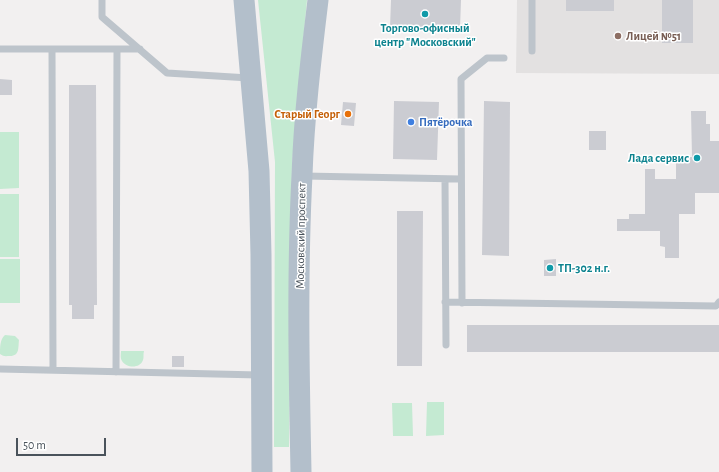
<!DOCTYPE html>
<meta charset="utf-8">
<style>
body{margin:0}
#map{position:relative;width:719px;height:472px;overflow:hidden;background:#f2f0f0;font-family:"Alegreya Sans",sans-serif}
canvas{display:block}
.scale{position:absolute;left:16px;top:438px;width:90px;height:18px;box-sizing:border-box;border:2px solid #4a535b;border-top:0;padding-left:5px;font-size:12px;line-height:14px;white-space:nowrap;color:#4a535b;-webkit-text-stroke:3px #fff;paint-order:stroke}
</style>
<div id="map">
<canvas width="719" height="472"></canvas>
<div class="scale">50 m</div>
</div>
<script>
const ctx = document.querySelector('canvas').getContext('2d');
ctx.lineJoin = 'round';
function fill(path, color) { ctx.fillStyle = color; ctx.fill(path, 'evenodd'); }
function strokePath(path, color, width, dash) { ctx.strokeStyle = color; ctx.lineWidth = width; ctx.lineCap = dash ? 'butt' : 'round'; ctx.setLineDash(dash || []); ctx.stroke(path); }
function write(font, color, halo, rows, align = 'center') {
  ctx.font = font + ' "Alegreya Sans",sans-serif'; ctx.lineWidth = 3; ctx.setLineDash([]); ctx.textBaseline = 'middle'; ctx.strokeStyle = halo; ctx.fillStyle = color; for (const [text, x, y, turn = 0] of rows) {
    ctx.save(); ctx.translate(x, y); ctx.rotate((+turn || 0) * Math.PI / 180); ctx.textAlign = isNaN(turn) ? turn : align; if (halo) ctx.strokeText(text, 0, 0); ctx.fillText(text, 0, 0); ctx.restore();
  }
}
const education = new Path2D(`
 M 517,0 L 719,0 L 719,74 L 516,73 Z`);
const green = new Path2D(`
 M 258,0 L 307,0 L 292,163 L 289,447 L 274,447 L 275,162 Z
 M 0,132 L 19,132 L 19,188 L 0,189 Z
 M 0,194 L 19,194 L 19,257 L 0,257 Z
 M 0,259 L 20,259 L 20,303 L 0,303 Z
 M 5,335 L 15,336 L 19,340 C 18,347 20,356 10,356 C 6,356 4,357 0,354 C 0,347 0,339 5,335 Z
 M 121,351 L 144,351 C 143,354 144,358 143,360 C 140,369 126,368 122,361 C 120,358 121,354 121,351 Z
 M 427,402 L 444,402 L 444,435 L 426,436 Z
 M 392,403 L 412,403 L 413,436 L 393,436 Z`);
const building = new Path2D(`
 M 391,0 L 461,0 L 460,29 L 390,28 Z
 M 566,0 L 614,0 L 614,11 L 566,11 Z
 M 662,0 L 693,0 L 693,43 L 662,43 Z
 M 0,79 L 12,80 L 12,95 L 0,95 Z
 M 69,85 L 96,85 L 97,305 L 94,305 L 94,319 L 72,319 L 72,305 L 69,305 Z
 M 394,101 L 439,102 L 437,160 L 393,159 Z
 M 484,101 L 510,102 L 509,256 L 482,255 Z
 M 343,102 L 356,103 L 354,126 L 341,125 Z
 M 691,111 L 706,111 L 706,124 L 710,124 L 710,141 L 719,141 L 719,193 L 695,193 L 695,214 L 679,214 L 679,258 L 665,258 L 665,247 L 660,246 L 660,231 L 617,231 L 617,219 L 629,219 L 629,214 L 645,214 L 645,169 L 655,169 L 655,179 L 676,179 L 676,157 L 692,157 Z
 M 589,131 L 606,131 L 606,150 L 589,150 Z
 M 397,211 L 423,211 L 422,366 L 397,366 Z
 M 556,259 L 556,276 L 544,276 L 544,260 Z
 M 467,325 L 719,325 L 719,352 L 467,352 Z
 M 172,356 L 184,356 L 184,367 L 172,367 Z`);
const service = new Path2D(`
 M 102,0 L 102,17 L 167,73 L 249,78
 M 532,0 L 532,51
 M 0,49 L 140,49
 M 52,49 L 53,370
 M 304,176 L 461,179
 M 445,179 L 446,345
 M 445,302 L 716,306 L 719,302
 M 462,303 L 461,79 L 487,58 L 504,58
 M 0,369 L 259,375
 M 116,372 L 117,49`);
const primary = new Path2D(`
 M 244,0 L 259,171 L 261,255 L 262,472
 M 301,472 C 299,373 297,274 302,175 C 304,117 311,58 318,0`);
const markers = [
 [425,14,4,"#0f9aa8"],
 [618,36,4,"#8d6e63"],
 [348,114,4,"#e8710a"],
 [411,122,4,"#3f7fe0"],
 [697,158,4,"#0f9aa8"],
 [550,268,4,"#0f9aa8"]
];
const cultureNames = [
 ["Торгово-офисный",425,28],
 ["центр \"Московский\"",425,42],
 ["Лада сервис",689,158,"right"],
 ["ТП-302 н.г.",558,268,"left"]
];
const educationNames = [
 ["Лицей №51",626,36]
];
const foodNames = [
 ["Старый Георг",340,114]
];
const shopNames = [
 ["Пятёрочка",419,122]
];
const streetNames = [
 ["Московский проспект",301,236,-89]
];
fill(education, '#e3e1e1');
fill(green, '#c4ead2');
fill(building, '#cbccd2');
strokePath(service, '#bdc4cb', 7);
strokePath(primary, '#b3bfcb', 21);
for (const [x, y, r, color] of markers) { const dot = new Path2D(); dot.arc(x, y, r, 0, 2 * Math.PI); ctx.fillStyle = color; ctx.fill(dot); strokePath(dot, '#fff', 1.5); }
write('bold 12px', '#0d838f', '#fff', cultureNames);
write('bold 12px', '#785e54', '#fff', educationNames, 'left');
write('bold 12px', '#c56008', '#fff', foodNames, 'right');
write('bold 12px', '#366cbe', '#fff', shopNames, 'left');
write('12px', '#4a535b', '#fff', streetNames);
</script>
